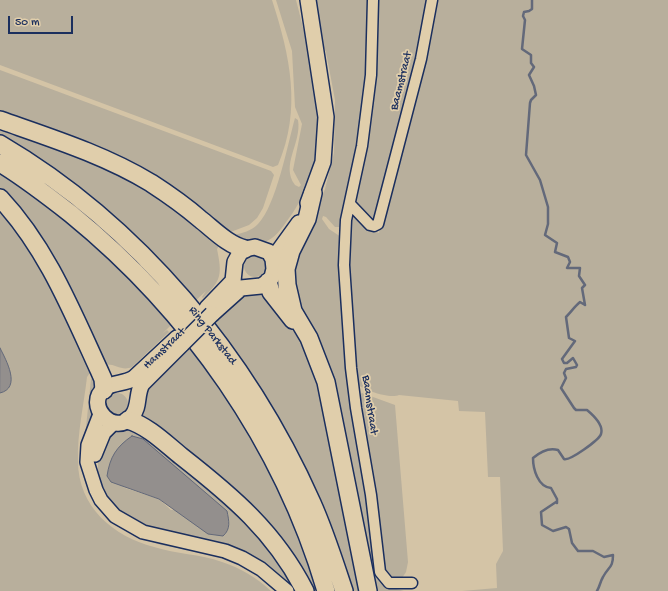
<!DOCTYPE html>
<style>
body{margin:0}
#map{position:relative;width:668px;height:591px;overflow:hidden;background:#d4c4a6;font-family:"Gochi Hand",sans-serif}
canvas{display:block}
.scale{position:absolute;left:8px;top:16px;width:65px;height:18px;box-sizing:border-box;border:2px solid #1b2f5e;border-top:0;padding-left:5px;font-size:12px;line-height:14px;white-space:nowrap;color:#1b2f5e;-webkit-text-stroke:3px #e0ceab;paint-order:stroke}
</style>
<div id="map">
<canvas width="668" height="591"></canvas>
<div class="scale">50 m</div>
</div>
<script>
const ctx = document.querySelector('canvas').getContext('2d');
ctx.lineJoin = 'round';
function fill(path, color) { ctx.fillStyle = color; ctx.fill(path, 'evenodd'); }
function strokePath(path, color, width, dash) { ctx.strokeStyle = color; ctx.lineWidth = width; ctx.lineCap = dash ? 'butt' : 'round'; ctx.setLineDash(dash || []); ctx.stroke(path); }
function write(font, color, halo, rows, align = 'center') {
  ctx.font = font + ' "Gochi Hand",sans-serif'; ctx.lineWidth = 3.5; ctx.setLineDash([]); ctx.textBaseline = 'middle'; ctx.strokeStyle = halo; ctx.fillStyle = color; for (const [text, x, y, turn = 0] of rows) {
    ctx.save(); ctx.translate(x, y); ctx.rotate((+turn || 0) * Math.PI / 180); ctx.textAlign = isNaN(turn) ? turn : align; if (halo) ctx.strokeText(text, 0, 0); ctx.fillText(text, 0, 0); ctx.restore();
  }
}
const green = new Path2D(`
 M 0,0 L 272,0 C 290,56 302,109 278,165 L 273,167 L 0,65 Z
 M 276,0 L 296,0 C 314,70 337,150 292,214 C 285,223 278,236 267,241 C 261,243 252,242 246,244 L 233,235 C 243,233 251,231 258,224 C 276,206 288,143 295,118 L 298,120 C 302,143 280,165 295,185 L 299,187 L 301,185 L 293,170 L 302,124 L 295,107 L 292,51 Z
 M 311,0 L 369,0 L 370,45 L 361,132 L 341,227 L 335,227 L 326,217 L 323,216 L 322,219 L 329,229 L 341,237 L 365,486 L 376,574 L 385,586 L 404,591 L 369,591 L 340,437 L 289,279 L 325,189 L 334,153 L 335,100 L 326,52 L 317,33 Z
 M 378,0 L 429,0 L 428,11 L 379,214 L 371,221 L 358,205 L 355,199 L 376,69 Z
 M 435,0 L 668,0 L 668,591 L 462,591 L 497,588 L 496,564 L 503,551 L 500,477 L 488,477 L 485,412 L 459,411 L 458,401 L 399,395 C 390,399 362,390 356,383 L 348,283 L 349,226 L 353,213 L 367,228 L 379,233 Z
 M 0,70 L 271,171 L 274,175 L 263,208 L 257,218 L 249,225 L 228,233 L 191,209 L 0,117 Z
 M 0,123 L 109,165 L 222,241 L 217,249 C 222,274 222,280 203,298 L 202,297 L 206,291 L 194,302 L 0,138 Z
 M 0,169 L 96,240 L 175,321 L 162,334 L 167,330 L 169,332 L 132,367 C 121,372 114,362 104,365 L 0,194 Z
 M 0,203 L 27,237 L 92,370 L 87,377 C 84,404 77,434 78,461 C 78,507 113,536 154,547 C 176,554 200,554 222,562 C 241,568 257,578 271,591 L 0,591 Z
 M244 266a11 11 0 1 1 22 0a11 11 0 1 1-22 0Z
 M 264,289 L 303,345 L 318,384 L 365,591 L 349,591 L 211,324 L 237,294 Z
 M 192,342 L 262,449 L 322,591 L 309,591 L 298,570 L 139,415 L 141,395 Z
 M 98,373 L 95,412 L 85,447 L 117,524 L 142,538 L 210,554 L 161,545 L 139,538 L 112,523 L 94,502 L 85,482 L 82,466 L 91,379 Z
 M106 404a11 11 0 1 1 22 0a11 11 0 1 1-22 0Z
 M 362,393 L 395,405 L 408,562 L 406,572 L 402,578 L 391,579 L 385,571 L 359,395 Z
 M 131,426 L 233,503 L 303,591 L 293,591 L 271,571 L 142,526 L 118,511 L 109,500 L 103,490 L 98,473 L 98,456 L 106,435 L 120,428 ZM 122,487 L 227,511 L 171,510 L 159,499 Z`);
const water = new Path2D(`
 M 0,348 C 6,360 22,388 0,393 Z
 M 132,436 L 143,439 L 227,511 C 229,521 231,529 223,536 L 208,534 L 159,499 L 111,482 L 107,476 C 110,457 116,447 132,436 Z`);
const stream = new Path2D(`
 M 532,0 L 532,9 L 529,11 L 524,12 L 523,16 L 525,20 L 522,49 L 531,55 L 531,63 L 534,67 L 529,75 L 534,86 L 536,95 L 531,100 L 530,103 L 526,155 L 540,180 L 548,207 L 548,224 L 545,235 L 557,243 L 555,252 L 568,257 L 570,262 L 567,268 L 580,268 L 579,276 L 585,285 L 582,288 L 585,305 L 580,302 C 575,306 571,312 566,317 L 569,338 L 575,341 L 562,359 L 564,363 L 567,363 L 573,358 L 577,365 L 576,367 L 566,369 L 564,373 L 566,378 L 561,388 L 574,408 L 576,410 L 587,410 C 593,415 604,425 601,434 C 599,440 570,461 564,459 L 558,450 C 548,447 540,452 533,458 C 533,469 538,487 551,488 L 557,499 L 557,503 L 556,502 L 541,512 L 542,525 L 553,531 L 566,527 L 569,529 L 572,543 L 578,551 L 593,551 L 604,557 L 613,555 C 613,568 609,566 603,577 C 600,582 600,586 597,591`);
const minor = new Path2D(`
 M 373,0 L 371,75 L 362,146 L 346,220 L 344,265 L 351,368 L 356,408 L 371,495 L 380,572 L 389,583 L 412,583
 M 350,204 L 370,225 L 374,226 L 378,224 L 421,59 L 432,0`);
const tertiary = new Path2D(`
 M 100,414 L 88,445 L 87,462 L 96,490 L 101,500 L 115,516 L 143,532 L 225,551 L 242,558 L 261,569 L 287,591
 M 95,455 L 104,433 L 114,423`);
const secondary = new Path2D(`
 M 308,0 L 326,117 L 323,162 L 308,203
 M 273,259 L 299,223
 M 207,308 L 233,281 L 235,262 L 240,253 L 245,249 L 255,247 L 269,252 L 273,259 L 274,269 L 272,277 L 268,282 L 261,286 L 241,288 L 212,314
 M 177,338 L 134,378 C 125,384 114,382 105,388 C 83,405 115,438 132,416 C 140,407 136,394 142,384 L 182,344`);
const trunk = new Path2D(`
 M 0,120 C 51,138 105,155 151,183 C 168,194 185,206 200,219 C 214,230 228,245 245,249
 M 0,144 C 138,225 247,357 312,503 C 325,532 334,561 344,591
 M 0,163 C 25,178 48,196 71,214 C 190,311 283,443 326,591
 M 313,193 L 307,219 L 291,251 L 286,269 L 287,285 L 293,311 L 309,338 L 326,382 L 368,591
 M 0,198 C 46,247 71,309 99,370 L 103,379 L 104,390
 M 268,282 L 271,292 L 293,320
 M 128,420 C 148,426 165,443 181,456 C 232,496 275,532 305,591`);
const secondaryBridge = new Path2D(`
 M 182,344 L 212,314`);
const streetNames = [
 ["Baamstraat",402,81,-76],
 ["Ring Parkstad",212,336,52],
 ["Hamstraat",165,349,-44],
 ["Baamstraat",369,405,82]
];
fill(green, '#b8af9c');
fill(water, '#938f8d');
strokePath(water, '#63697a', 1);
strokePath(stream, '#63697a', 2.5);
strokePath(minor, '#1b2f5e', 13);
strokePath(tertiary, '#1b2f5e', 16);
strokePath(secondary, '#1b2f5e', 18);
strokePath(trunk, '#1b2f5e', 20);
strokePath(minor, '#e0ceab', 10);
strokePath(tertiary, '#e0ceab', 13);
strokePath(secondary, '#e0ceab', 15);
strokePath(trunk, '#e0ceab', 17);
strokePath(secondaryBridge, '#1b2f5e', 18, []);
strokePath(secondaryBridge, '#e0ceab', 15);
write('12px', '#1b2f5e', '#e0ceab', streetNames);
</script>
